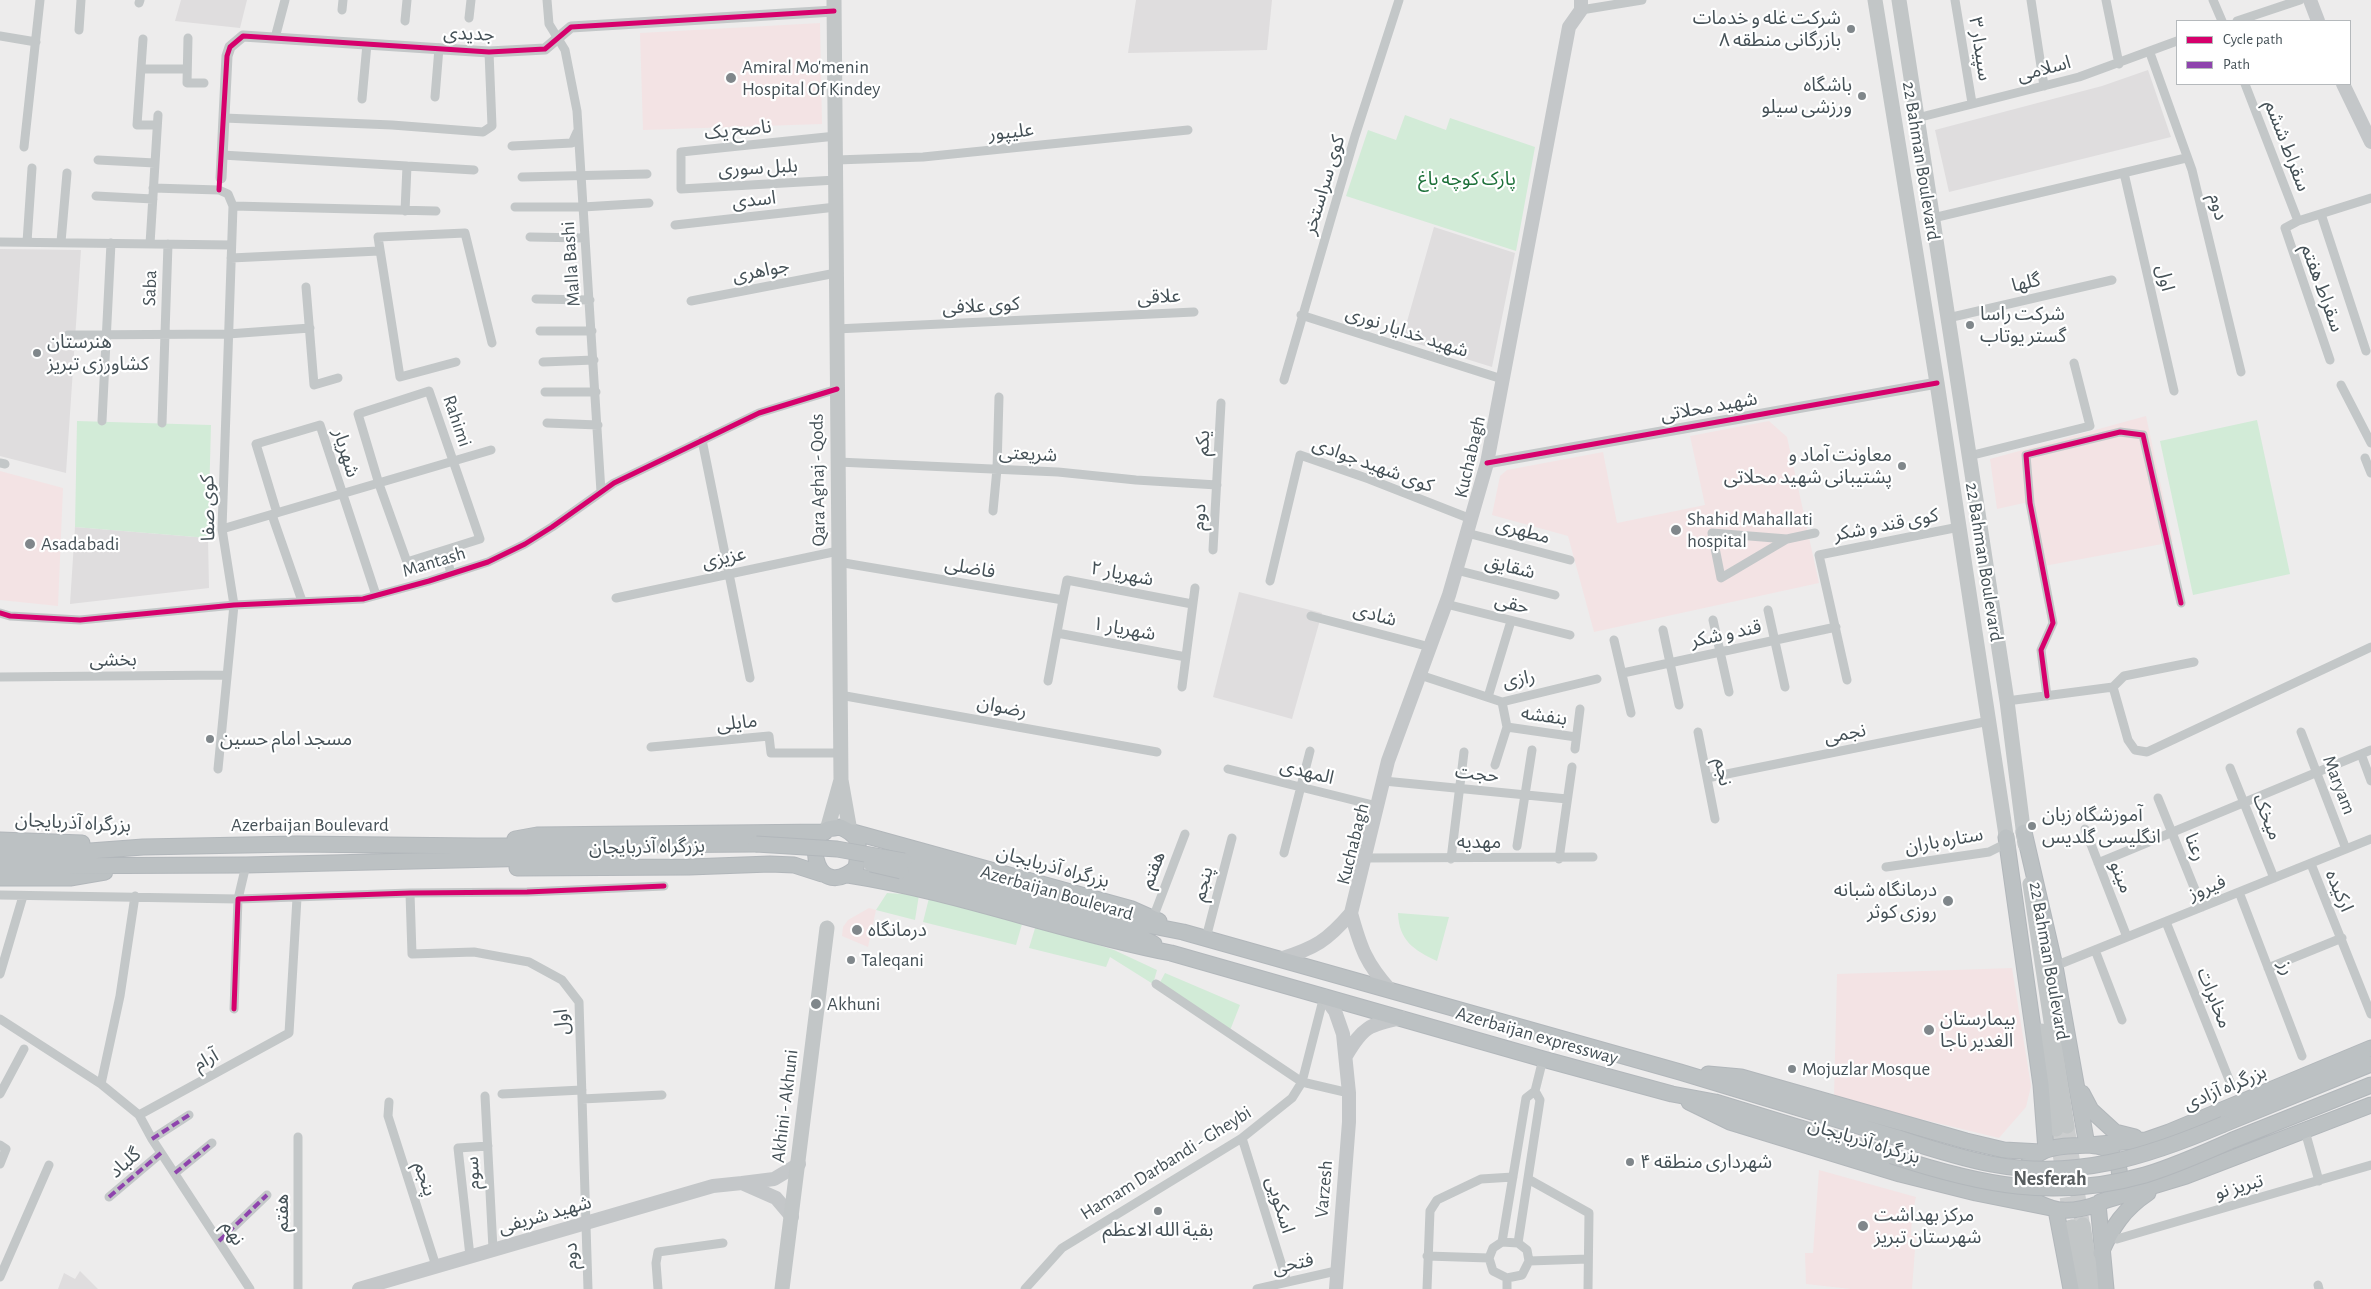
<!DOCTYPE html>
<meta charset="utf-8">
<style>
body{margin:0}
#map{position:relative;width:2371px;height:1289px;overflow:hidden;background:#edecec;font-family:"Alegreya Sans",sans-serif}
canvas{display:block}
.legend{position:absolute;left:2176px;top:20px;width:175px;height:65px;box-sizing:border-box;background:#fff;border:1px solid #b5b9bc;margin:0;padding:6px 9px;list-style:none;font-size:15px;color:#455157}
.legend li{display:flex;align-items:center;gap:10px;height:25px}
.legend b{width:25px;border:1px solid #b5b9bc}
</style>
<div id="map">
<canvas width="2371" height="1289"></canvas>
<ul class="legend">
<li><b style="height:6px;background:#d6006c"></b>Cycle path</li>
<li><b style="height:6px;background:#8e44ad"></b>Path</li>
</ul>
</div>
<script>
const ctx = document.querySelector('canvas').getContext('2d');
ctx.lineJoin = 'round';
function fill(path, color) { ctx.fillStyle = color; ctx.fill(path, 'evenodd'); }
function strokePath(path, color, width, dash) { ctx.strokeStyle = color; ctx.lineWidth = width; ctx.lineCap = dash ? 'butt' : 'round'; ctx.setLineDash(dash || []); ctx.stroke(path); }
function write(font, color, halo, rows, align = 'center') {
  ctx.font = font + ' "Alegreya Sans","Noto Sans Arabic",sans-serif'; ctx.lineWidth = 4.5; ctx.setLineDash([]); ctx.textBaseline = 'middle'; ctx.strokeStyle = halo; ctx.fillStyle = color; for (const [text, x, y, turn = 0] of rows) {
    ctx.save(); ctx.translate(x, y); ctx.rotate((+turn || 0) * Math.PI / 180); ctx.textAlign = isNaN(turn) ? turn : align; if (halo) ctx.strokeText(text, 0, 0); ctx.fillText(text, 0, 0); ctx.restore();
  }
}
const education = new Path2D(`
 M 181,0 L 247,0 L 240,28 L 175,21 Z
 M 1136,0 L 1272,0 L 1267,50 L 1128,53 Z
 M 2148,70 L 2171,137 L 1949,192 L 1935,130 L 2102,86 Z
 M 1434,227 L 1515,253 L 1492,367 L 1402,339 Z
 M 0,249 L 81,250 L 66,473 L 0,456 Z
 M 75,527 L 208,538 L 209,588 L 70,604 Z
 M 1239,592 L 1322,613 L 1292,719 L 1213,697 Z
 M 80,1271 L 98,1289 L 58,1289 L 64,1273 L 75,1279 Z`);
const medical = new Path2D(`
 M 820,23 L 822,124 L 643,130 L 640,33 Z
 M 2146,416 L 2173,542 L 2044,566 L 2033,501 L 1997,509 L 1990,459 Z
 M 1769,421 L 1787,437 L 1819,583 L 1594,632 L 1568,536 L 1492,515 L 1500,476 L 1507,470 L 1603,452 L 1617,523 L 1705,505 L 1690,436 Z
 M 0,471 L 63,488 L 58,606 L 0,600 Z
 M 869,908 L 876,910 L 868,947 L 842,936 L 843,927 L 848,920 Z
 M 2012,968 L 2031,1086 L 2026,1107 L 1999,1138 L 1834,1098 L 1837,974 Z
 M 1819,1170 L 1916,1197 L 1912,1216 L 1911,1236 L 1916,1236 L 1912,1289 L 1851,1289 L 1806,1284 L 1805,1253 L 1813,1253 Z`);
const green = new Path2D(`
 M 1405,115 L 1446,130 L 1450,118 L 1535,147 L 1516,251 L 1346,196 L 1368,130 L 1396,140 Z
 M 2257,420 L 2290,574 L 2193,595 L 2160,441 Z
 M 77,421 L 211,425 L 208,538 L 75,527 Z
 M 887,893 L 919,895 L 915,920 L 876,910 Z
 M 929,898 L 1022,924 L 1016,945 L 923,922 Z
 M 1398,913 L 1449,917 L 1437,961 C 1414,950 1399,941 1398,913 Z
 M 1036,925 L 1114,950 L 1157,970 L 1153,984 L 1110,957 L 1106,967 L 1029,948 Z
 M 1165,973 L 1240,1005 L 1229,1033 L 1158,986 Z`);
const primaryTunnel = new Path2D(`
 M 2067,1126 L 2082,1222
 M 2056,1129 L 2072,1227`);
const minor = new Path2D(`
 M 547,0 L 549,24 L 565,50 L 577,111 L 601,492
 M 1955,0 L 1972,103
 M 2031,0 L 2044,86
 M 2106,0 L 2119,64
 M 2213,0 L 2222,21
 M 139,3 L 140,0
 M 342,10 L 343,0
 M 1581,10 L 1642,0
 M 469,18 L 471,0
 M 405,21 L 407,0
 M 2237,21 L 2300,0
 M 79,30 L 81,0
 M 0,36 L 36,42
 M 188,38 L 187,83 L 204,83
 M 275,38 L 285,0
 M 143,39 L 137,125 L 157,125
 M 2150,53 L 2192,170 L 2241,372
 M 141,69 L 187,69
 M 2245,84 L 2298,221
 M 435,97 L 439,48
 M 362,99 L 367,44
 M 224,118 L 392,125 L 483,132 L 492,126 L 489,52
 M 1917,118 L 2079,77 L 2177,41
 M 836,136 L 681,152 L 681,189 L 836,180
 M 512,146 L 572,143 L 577,132
 M 24,147 L 40,0
 M 222,155 L 474,170
 M 98,160 L 155,163
 M 836,160 L 923,157 L 1188,130
 M 2124,173 L 2174,391
 M 522,177 L 647,174
 M 153,188 L 219,190 L 228,194 L 233,206 L 222,529 L 234,605 L 218,769
 M 96,196 L 153,199
 M 233,206 L 436,211
 M 515,207 L 583,207 L 649,203
 M 405,211 L 407,166
 M 2321,214 L 2366,351
 M 1933,218 L 2186,158
 M 675,225 L 836,207
 M 530,237 L 585,238
 M 0,242 L 231,245
 M 27,242 L 32,168
 M 61,242 L 67,173
 M 150,244 L 158,115
 M 231,258 L 379,251
 M 306,287 L 314,385 L 338,378
 M 536,299 L 590,300
 M 691,301 L 836,273
 M 1301,315 L 1502,379
 M 1948,318 L 2112,280
 M 836,329 L 1194,312
 M 540,331 L 592,331
 M 68,335 L 228,334 L 310,328
 M 2330,360 L 2285,228 L 2298,221 L 2371,198
 M 456,362 L 400,377 L 378,237 L 465,233 L 492,343
 M 543,362 L 594,360
 M 1284,380 L 1355,136 L 1399,0
 M 2341,385 L 2371,443
 M 429,391 L 480,539 L 407,562 L 379,484 L 358,414 Z
 M 545,392 L 596,392
 M 102,421 L 111,243
 M 162,423 L 168,244
 M 547,423 L 598,425
 M 702,440 L 750,678
 M 1969,456 L 2090,426 L 2074,363
 M 2365,458 L 2371,473
 M 838,462 L 1058,472 L 1136,480 L 1217,485
 M 0,463 L 5,464
 M 993,511 L 997,469 L 999,397
 M 277,513 L 256,444 L 320,425 L 376,595
 M 272,515 L 302,601
 M 222,529 L 491,450
 M 1467,533 L 1570,560
 M 1787,539 L 1721,578 L 1712,533 L 1787,539 L 1815,533
 M 445,550 L 451,574
 M 1213,550 L 1221,403
 M 838,562 L 1063,600 L 1048,681
 M 1456,570 L 1555,595
 M 1270,581 L 1300,455 L 1369,479 L 1471,519
 M 616,598 L 838,551
 M 1063,600 L 1067,580 L 1192,604
 M 1446,604 L 1570,635
 M 1768,610 L 1785,687
 M 0,613 L 10,616 L 80,620 L 234,605 L 363,599 L 429,581 L 488,562 L 525,544 L 552,527 L 614,483 L 759,413 L 837,389
 M 1311,616 L 1430,647
 M 1713,620 L 1729,692
 M 1663,630 L 1679,705
 M 1057,633 L 1186,657
 M 1614,640 L 1631,713
 M 1623,673 L 1836,627
 M 1420,675 L 1502,702 L 1597,679
 M 0,677 L 227,675
 M 1847,680 L 1819,555 L 1959,527
 M 1182,687 L 1195,588
 M 2113,687 L 2128,740 L 2135,750 L 2147,752 L 2371,647
 M 840,695 L 1157,752
 M 2047,696 L 2041,650 L 2053,623 L 2030,503 L 2026,455 L 2120,432 L 2143,435 L 2181,603
 M 1488,697 L 1511,621
 M 2007,701 L 2113,687 L 2124,676 L 2194,662
 M 1507,727 L 1576,737
 M 1698,732 L 1715,819
 M 2301,732 L 2346,849
 M 651,747 L 769,736 L 771,753 L 840,753
 M 1575,749 L 1580,709
 M 2361,754 L 2371,781
 M 1495,765 L 1507,727 L 1502,702
 M 2230,768 L 2274,878
 M 1228,769 L 1377,806
 M 1707,778 L 1989,721
 M 1384,781 L 1567,799
 M 2158,798 L 2202,907
 M 2085,829 L 2127,937
 M 1517,846 L 1532,750
 M 1284,853 L 1310,751
 M 1365,858 L 1593,857
 M 1451,859 L 1464,752
 M 1559,859 L 1572,767
 M 2098,863 L 2371,750
 M 2311,864 L 2371,1014
 M 1886,867 L 1989,852 L 2007,843
 M 2239,892 L 2302,1056
 M 410,893 L 412,954 L 474,952 L 529,962 L 562,980 L 579,1002 L 588,1289
 M 0,895 L 238,899 L 246,865
 M 1153,918 L 1185,834
 M 2166,922 L 2232,1087
 M 1206,938 L 1232,838
 M 2095,950 L 2122,1020
 M 2055,966 L 2371,839
 M 2268,968 L 2342,938
 M 0,974 L 23,896
 M 1156,984 L 1302,1082 L 1349,1093
 M 234,1009 L 238,899 L 410,893 L 527,892 L 664,886
 M 0,1019 L 101,1084 L 139,1115 L 152,1139 L 250,1289
 M 101,1084 L 120,996 L 135,896
 M 0,1094 L 24,1049
 M 502,1094 L 582,1090
 M 485,1096 L 493,1249
 M 582,1099 L 662,1095
 M 389,1102 L 388,1116 L 436,1266
 M 139,1115 L 289,1033 L 297,898
 M 2305,1131 L 2319,1181
 M 298,1137 L 298,1289
 M 1242,1138 L 1287,1282
 M 152,1139 L 189,1115
 M 0,1145 L 6,1149 L 0,1164
 M 175,1173 L 212,1143
 M 1528,1179 L 1589,1213 L 1588,1289
 M 109,1197 L 161,1153
 M 2117,1239 L 2371,1165
 M 219,1241 L 267,1195
 M 1502,1242 L 1526,1098 L 1535,1091
 M 1502,1242 L 1518,1243 L 1527,1250 L 1529,1261 L 1522,1275 L 1507,1278 L 1493,1271 L 1489,1258 L 1493,1248 Z
 M 1518,1243 L 1540,1100 L 1535,1091 L 1543,1059
 M 470,1256 L 458,1148 L 488,1146
 M 1427,1256 L 1489,1258
 M 1529,1261 L 1588,1259
 M 0,1277 L 49,1165
 M 1507,1278 L 1507,1289
 M 2318,1285 L 2319,1289
 M 658,1289 L 656,1263 L 658,1252 L 723,1243
 M 1025,1289 L 1062,1248 L 1242,1138 L 1292,1098 L 1302,1082 L 1324,996
 M 1257,1289 L 1336,1271
 M 1427,1289 L 1430,1211 L 1437,1200 L 1481,1179 L 1513,1177`);
const tertiary = new Path2D(`
 M 221,178 L 227,56 L 230,47 L 243,36 L 489,52 L 545,49 L 571,27 L 834,11
 M 1487,463 L 1937,383`);
const secondary = new Path2D(`
 M 2310,0 L 2318,21
 M 2343,84 L 2371,142
 M 1351,913 L 1388,761 L 1449,595 L 1487,463 L 1569,27 L 1581,10 L 1581,0
 M 1280,959 C 1315,948 1327,941 1351,913 C 1361,949 1366,963 1390,990
 M 1324,996 L 1335,1011 L 1343,1034 L 1349,1093 L 1349,1122 L 1336,1289
 M 1346,1056 C 1363,1027 1368,1025 1402,1018
 M 792,1217 L 776,1198 L 742,1183 L 774,1179 L 799,1164
 M 359,1289 L 713,1186 L 742,1183`);
const primary = new Path2D(`
 M 834,0 L 841,780
 M 1875,0 L 1937,383 L 2008,848
 M 1899,0 L 2007,701 L 2025,844
 M 827,830 L 841,780 L 850,831
 M 2030,884 L 2067,1126
 M 2041,1031 L 2056,1129
 M 2083,1225 L 2093,1289
 M 2072,1227 L 2082,1289
 M 782,1289 L 827,928`);
const trunk = new Path2D(`
 M 840,827 C 863,837 859,846 856,868 C 817,901 803,840 828,829 C 831,828 836,828 840,827 Z
 M 853,832 L 1132,909 L 1159,921
 M 2024,832 L 2055,966 L 2087,1145
 M 2006,837 L 2041,1085 L 2046,1150
 M 515,839 L 537,835 L 825,832
 M 0,840 L 82,843
 M 0,853 L 90,851 L 143,847 L 296,844 L 477,846 L 756,844
 M 904,861 L 1132,922 L 1183,932 L 1680,1072 L 1898,1138
 M 0,866 L 246,865 L 623,856
 M 517,868 L 689,867 L 770,864 L 794,865 L 822,874
 M 901,871 L 1130,932 L 1154,944
 M 848,875 C 958,892 1062,932 1171,953 L 1543,1059 L 1672,1094 L 1715,1102 L 1892,1156
 M 0,878 L 70,878 L 105,872
 M 1708,1074 L 1741,1077 L 1966,1141 L 2004,1150 L 2041,1152
 M 2082,1093 L 2091,1110 L 2115,1132 L 2135,1137
 M 1689,1102 L 1730,1122 L 1900,1174 L 1976,1193 L 2051,1208
 M 2224,1124 L 2371,1064
 M 2233,1140 L 2371,1085
 M 2089,1145 L 2146,1140 L 2169,1132 L 2371,1048
 M 2089,1145 C 2094,1146 2100,1146 2104,1148 C 2120,1156 2125,1182 2113,1195 C 2100,1207 2067,1214 2051,1208 C 2043,1205 2033,1202 2028,1195 C 2016,1178 2028,1158 2044,1151 C 2057,1145 2075,1146 2089,1145 Z
 M 2100,1202 L 2186,1176 L 2371,1105
 M 2098,1204 L 2106,1289
 M 2056,1210 L 2071,1289
 M 2101,1253 C 2112,1227 2124,1209 2148,1193`);
const trunkBridge = new Path2D(`
 M 756,844 L 837,849 L 904,861
 M 871,864 L 901,871
 M 1898,1138 C 1929,1148 1959,1158 1991,1164 C 2075,1180 2147,1157 2224,1124
 M 1892,1156 C 1980,1185 2054,1201 2145,1175 C 2175,1166 2204,1153 2233,1140`);
const quiet = new Path2D(`
 M 152,1139 L 189,1115
 M 175,1173 L 212,1143
 M 109,1197 L 161,1153
 M 219,1241 L 267,1195`);
const cycleway = new Path2D(`
 M 219,190 L 227,56 L 230,47 L 243,36 L 489,52 L 545,49 L 571,27 L 834,11
 M 1487,463 L 1937,383
 M 0,613 L 10,616 L 80,620 L 234,605 L 363,599 L 429,581 L 488,562 L 525,544 L 552,527 L 614,483 L 759,413 L 837,389
 M 2047,696 L 2041,650 L 2053,623 L 2030,503 L 2026,455 L 2120,432 L 2143,435 L 2181,603
 M 234,1009 L 238,899 L 410,893 L 527,892 L 664,886`);
const markers = [
 [1851,29,5,"#80878b"],
 [731,78,6,"#80878b"],
 [1862,96,5,"#80878b"],
 [1970,325,5,"#80878b"],
 [37,353,5,"#80878b"],
 [1902,466,5,"#80878b"],
 [1676,530,6,"#80878b"],
 [30,544,6,"#80878b"],
 [210,739,5,"#80878b"],
 [2032,826,5,"#80878b"],
 [1948,901,6,"#80878b"],
 [857,930,6,"#80878b"],
 [851,960,5,"#80878b"],
 [816,1004,6,"#80878b"],
 [1929,1030,6,"#80878b"],
 [1792,1069,5,"#80878b"],
 [1630,1162,5,"#80878b"],
 [1158,1211,5,"#80878b"],
 [1863,1226,6,"#80878b"]
];
const poiNames = [
 ["شرکت غله و خدمات",1841,18,"right"],
 ["بازرگانی منطقه ۸",1841,40,"right"],
 ["Amiral Mo'menin",742,67],
 ["Hospital Of Kindey",742,89],
 ["باشگاه",1852,85,"right"],
 ["ورزشی سیلو",1852,107,"right"],
 ["شرکت راسا",1980,314],
 ["گستر یوتاب",1980,336],
 ["هنرستان",47,342],
 ["کشاورزی تبریز",47,364],
 ["معاونت آماد و",1892,455,"right"],
 ["پشتیبانی شهید محلاتی",1892,477,"right"],
 ["Shahid Mahallati",1687,519],
 ["hospital",1687,541],
 ["Asadabadi",41,544],
 ["مسجد امام حسین",220,739],
 ["آموزشگاه زبان",2042,815],
 ["انگلیسی گلدیس",2042,837],
 ["درمانگاه شبانه",1937,890,"right"],
 ["روزی کوثر",1937,912,"right"],
 ["درمانگاه",868,930],
 ["Taleqani",861,960],
 ["Akhuni",827,1004],
 ["بیمارستان",1940,1019],
 ["الغدیر ناجا",1940,1041],
 ["Mojuzlar Mosque",1802,1069],
 ["شهرداری منطقه ۴",1640,1162],
 ["مرکز بهداشت",1874,1215],
 ["شهرستان تبریز",1874,1237],
 ["بقیة الله الاعظم",1158,1230,"center"]
];
const streetNames = [
 ["جدیدی",469,34,2],
 ["سپیدار ۳",1980,49,81],
 ["اسلامی",2044,69,-15],
 ["ناصح یک",738,130,-6],
 ["علیپور",1011,132,-6],
 ["سقراط ششم",2287,146,69],
 ["22 Bahman Boulevard",1921,161,81],
 ["بلبل سوری",758,168,-3],
 ["کوی سراستخر",1324,185,-73],
 ["اسدی",754,200,-6],
 ["دوم",2218,207,76],
 ["Malla Bashi",571,264,-94],
 ["جواهری",761,271,-11],
 ["اول",2165,278,77],
 ["گلها",2026,283,-13],
 ["Saba",150,288,-88],
 ["سقراط هفتم",2322,288,70],
 ["علاقی",1159,297,-3],
 ["کوی علافی",981,306,-3],
 ["شهید خدایار نوری",1407,332,18],
 ["شهید محلاتی",1709,407,-10],
 ["Rahimi",457,421,71],
 ["یکم",1203,443,-87],
 ["شهریار",346,453,73],
 ["شریعتی",1028,454,3],
 ["Kuchabagh",1470,457,-77],
 ["کوی شهید جوادی",1373,465,20],
 ["Qara Aghaj - Qods",818,480,-91],
 ["کوی صفا",208,508,-91],
 ["دوم",1199,517,-87],
 ["کوی قند و شکر",1886,525,-11],
 ["مطهری",1523,531,15],
 ["عزیزی",724,558,-12],
 ["Mantash",434,562,-17],
 ["22 Bahman Boulevard",1984,562,81],
 ["شقایق",1510,567,14],
 ["فاضلی",970,568,10],
 ["شهریار ۲",1122,574,11],
 ["حقی",1512,604,14],
 ["شادی",1375,615,15],
 ["شهریار ۱",1124,629,10],
 ["قند و شکر",1726,634,-12],
 ["بخشی",113,660,-1],
 ["رازی",1519,679,-10],
 ["رضوان",1002,707,11],
 ["بنفشه",1544,716,8],
 ["مایلی",737,723,-6],
 ["نجمی",1845,734,-11],
 ["المهدی",1307,772,14],
 ["نجم",1723,772,79],
 ["حجت",1477,774,6],
 ["Maryam",2339,785,69],
 ["میخک",2267,817,68],
 ["بزرگراه آذربایجان",73,823,3],
 ["Azerbaijan Boulevard",310,825],
 ["ستاره باران",1944,841,-10],
 ["مهدیه",1479,842],
 ["Kuchabagh",1353,844,-76],
 ["بزرگراه آذربایجان",647,847,-1],
 ["رعنا",2195,847,69],
 ["بزرگراه آذربایجان",1053,867,15],
 ["هفتم",1153,870,-69],
 ["مینو",2121,877,69],
 ["پنجم",1203,884,-76],
 ["فیروز",2207,888,-22],
 ["ارکیده",2339,891,67],
 ["Azerbaijan Boulevard",1057,893,16],
 ["22 Bahman Boulevard",2049,961,80],
 ["رز",2286,968,69],
 ["مخابرات",2214,998,68],
 ["اول",562,1022,-95],
 ["Azerbaijan expressway",1537,1036,16],
 ["آرام",206,1060,-29],
 ["بزرگراه آزادی",2225,1088,-23],
 ["Akhini - Akhuni",785,1106,-83],
 ["بزرگراه آذربایجان",1864,1141,17],
 ["گلباد",125,1163,-41],
 ["Hamam Darbandi - Gheybi",1166,1163,-32],
 ["سوم",473,1173,-93],
 ["پنجم",425,1179,72],
 ["تبریز نو",2239,1187,-16],
 ["Varzesh",1324,1189,-85],
 ["اسکویی",1280,1205,73],
 ["هفتم",282,1213,-90],
 ["شهید شریفی",545,1215,-16],
 ["نهم",233,1233,57],
 ["دوم",571,1256,-91],
 ["فتحی",1293,1264,-13]
];
const parkNames = [
 ["پارک کوچه باغ",1467,179]
];
const neighbourhoodNames = [
 ["Nesferah",2050,1179]
];
fill(education, '#dfddde');
fill(medical, '#f3e3e4');
fill(green, '#d2ebd7');
strokePath(primaryTunnel, '#cbcdce', 15, [15, 8]);
strokePath(trunk, '#b2b7bb', 17);
strokePath(minor, '#c3c7c8', 9);
strokePath(tertiary, '#c3c7c8', 11);
strokePath(secondary, '#c4c7c9', 14);
strokePath(primary, '#c2c6c7', 15);
strokePath(trunk, '#bcc1c3', 15);
strokePath(trunkBridge, '#b2b7bb', 17, []);
strokePath(trunkBridge, '#bcc1c3', 15);
strokePath(quiet, '#8e44ad', 4, [8, 4]);
strokePath(cycleway, '#d6006c', 5);
for (const [x, y, r, color] of markers) { const dot = new Path2D(); dot.arc(x, y, r, 0, 2 * Math.PI); ctx.fillStyle = color; ctx.fill(dot); strokePath(dot, '#fff', 2); }
write('19px', '#455157', '#fff', poiNames, 'left');
write('19px', '#455157', '#fff', streetNames);
write('19px', '#1d713a', '#fff', parkNames);
write('bold 20px', '#585d5f', '#fff', neighbourhoodNames);
</script>
